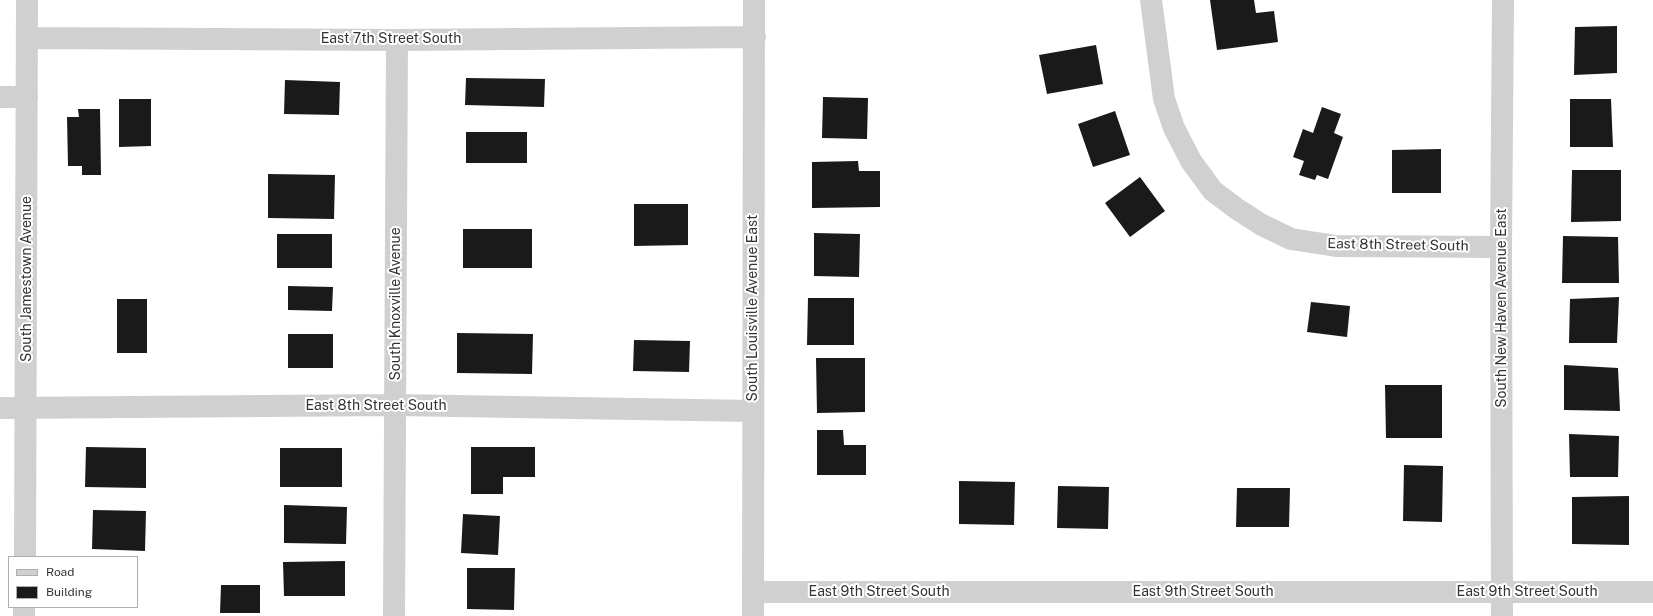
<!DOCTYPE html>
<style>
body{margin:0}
#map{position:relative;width:1653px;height:616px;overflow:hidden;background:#fff;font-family:"Public Sans",sans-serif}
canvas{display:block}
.legend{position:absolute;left:8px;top:556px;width:130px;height:52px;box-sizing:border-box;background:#fff;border:1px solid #adadad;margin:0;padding:5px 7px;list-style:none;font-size:12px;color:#333}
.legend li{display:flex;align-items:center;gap:8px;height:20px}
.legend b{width:20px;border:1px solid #adadad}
</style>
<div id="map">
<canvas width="1653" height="616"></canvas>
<ul class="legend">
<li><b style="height:5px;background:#d0d0d0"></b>Road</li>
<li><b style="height:11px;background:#1a1a1a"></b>Building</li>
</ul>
</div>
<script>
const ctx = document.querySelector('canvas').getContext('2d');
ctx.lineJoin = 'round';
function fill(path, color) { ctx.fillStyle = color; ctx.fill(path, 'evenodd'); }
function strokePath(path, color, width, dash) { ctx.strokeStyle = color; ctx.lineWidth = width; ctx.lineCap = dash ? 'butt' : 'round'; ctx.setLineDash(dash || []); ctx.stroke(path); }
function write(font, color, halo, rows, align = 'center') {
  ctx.font = font + ' "Public Sans",sans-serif'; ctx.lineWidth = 4; ctx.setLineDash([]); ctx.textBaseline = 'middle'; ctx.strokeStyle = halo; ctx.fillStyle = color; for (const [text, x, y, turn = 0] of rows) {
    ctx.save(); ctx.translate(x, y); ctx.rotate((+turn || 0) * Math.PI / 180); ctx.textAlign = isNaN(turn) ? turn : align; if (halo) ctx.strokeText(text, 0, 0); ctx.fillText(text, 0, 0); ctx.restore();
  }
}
const building = new Path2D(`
 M 1210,0 L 1254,0 L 1256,13 L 1274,11 L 1278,42 L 1217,50 Z
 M 1617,26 L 1617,73 L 1574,75 L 1575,27 Z
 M 1096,45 L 1103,84 L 1047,94 L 1039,55 Z
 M 466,78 L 545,79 L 544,107 L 465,105 Z
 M 285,80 L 340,82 L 339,115 L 284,114 Z
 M 823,97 L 868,98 L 867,139 L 822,138 Z
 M 119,99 L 151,99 L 151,146 L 119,147 Z
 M 1570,99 L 1611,99 L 1613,147 L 1570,147 Z
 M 1322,107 L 1341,114 L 1334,133 L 1343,137 L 1328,179 L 1317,175 L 1315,180 L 1299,175 L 1304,161 L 1293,157 L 1303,129 L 1313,133 Z
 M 78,109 L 100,109 L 101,175 L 82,175 L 82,166 L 68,166 L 67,117 L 79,117 Z
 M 1115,111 L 1130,155 L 1093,167 L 1078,124 Z
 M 466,132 L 527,132 L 527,163 L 466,163 Z
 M 1441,149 L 1441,193 L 1392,193 L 1392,150 Z
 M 858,161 L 859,171 L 880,171 L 880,207 L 812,208 L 812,162 Z
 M 1572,170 L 1621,170 L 1621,221 L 1571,222 Z
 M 268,174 L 335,175 L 334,219 L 268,218 Z
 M 1140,177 L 1165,211 L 1130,237 L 1105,203 Z
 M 634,204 L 688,204 L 688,245 L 634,246 Z
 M 463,229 L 532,229 L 532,268 L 463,268 Z
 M 814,233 L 860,234 L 859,277 L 814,276 Z
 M 277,234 L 332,234 L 332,268 L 277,268 Z
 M 1563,236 L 1618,237 L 1619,283 L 1562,283 Z
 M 288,286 L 333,287 L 332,311 L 288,310 Z
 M 1619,297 L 1617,343 L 1569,343 L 1570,299 Z
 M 808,298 L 854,298 L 854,345 L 807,345 Z
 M 117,299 L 147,299 L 147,353 L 117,353 Z
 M 1311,302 L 1350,306 L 1347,337 L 1307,332 Z
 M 457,333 L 533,334 L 532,374 L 457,373 Z
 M 288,334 L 333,334 L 333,368 L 288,368 Z
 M 634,340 L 690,341 L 689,372 L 633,371 Z
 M 816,358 L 865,358 L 865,412 L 817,413 Z
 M 1564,365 L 1618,368 L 1620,411 L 1564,410 Z
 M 1385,385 L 1442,385 L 1442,438 L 1386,438 Z
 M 817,430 L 843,430 L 844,445 L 866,445 L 866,475 L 817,475 Z
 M 1569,434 L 1619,436 L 1618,477 L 1570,477 Z
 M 86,447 L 146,448 L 146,488 L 85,487 Z
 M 471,447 L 535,447 L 535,477 L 503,477 L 503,494 L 471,494 Z
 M 280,448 L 342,448 L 342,487 L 280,487 Z
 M 1404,465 L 1443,466 L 1442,522 L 1403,521 Z
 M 959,481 L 1015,482 L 1014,525 L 959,524 Z
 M 1058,486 L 1109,487 L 1108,529 L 1057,528 Z
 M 1237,488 L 1290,488 L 1289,527 L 1236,527 Z
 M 1629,496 L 1629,545 L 1572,544 L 1572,497 Z
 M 284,505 L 347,507 L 346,544 L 284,543 Z
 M 93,510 L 146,511 L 145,551 L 92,549 Z
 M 463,514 L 500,516 L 498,555 L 461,553 Z
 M 345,561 L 345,596 L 284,596 L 283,562 Z
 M 467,568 L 515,568 L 514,610 L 467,609 Z
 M 221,585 L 260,585 L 260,613 L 220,613 Z`);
const minor = new Path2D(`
 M 1151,0 L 1164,99 L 1174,128 L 1191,161 L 1213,191 L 1237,209 L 1262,225 L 1291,239 L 1336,246 L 1501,247
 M 28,38 L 397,40 L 755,37
 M 0,97 L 27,97
 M 0,408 L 396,405 L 753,411
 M 25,557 L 27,0
 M 753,592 L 1653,592
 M 24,616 L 24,607
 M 394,616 L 397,40
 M 753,616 L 754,0
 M 1502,616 L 1501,247 L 1503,0`);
const streetNames = [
 ["East 7th Street South",391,39],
 ["East 8th Street South",1398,245,1],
 ["South Jamestown Avenue",27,279,-90],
 ["South Knoxville Avenue",396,304,-90],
 ["South Louisville Avenue East",753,308,-90],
 ["South New Haven Avenue East",1502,308,-90],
 ["East 8th Street South",376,406],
 ["East 9th Street South",879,592],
 ["East 9th Street South",1203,592],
 ["East 9th Street South",1527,592]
];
fill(building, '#1a1a1a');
strokePath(minor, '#d0d0d0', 22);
write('14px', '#333', '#fff', streetNames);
</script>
